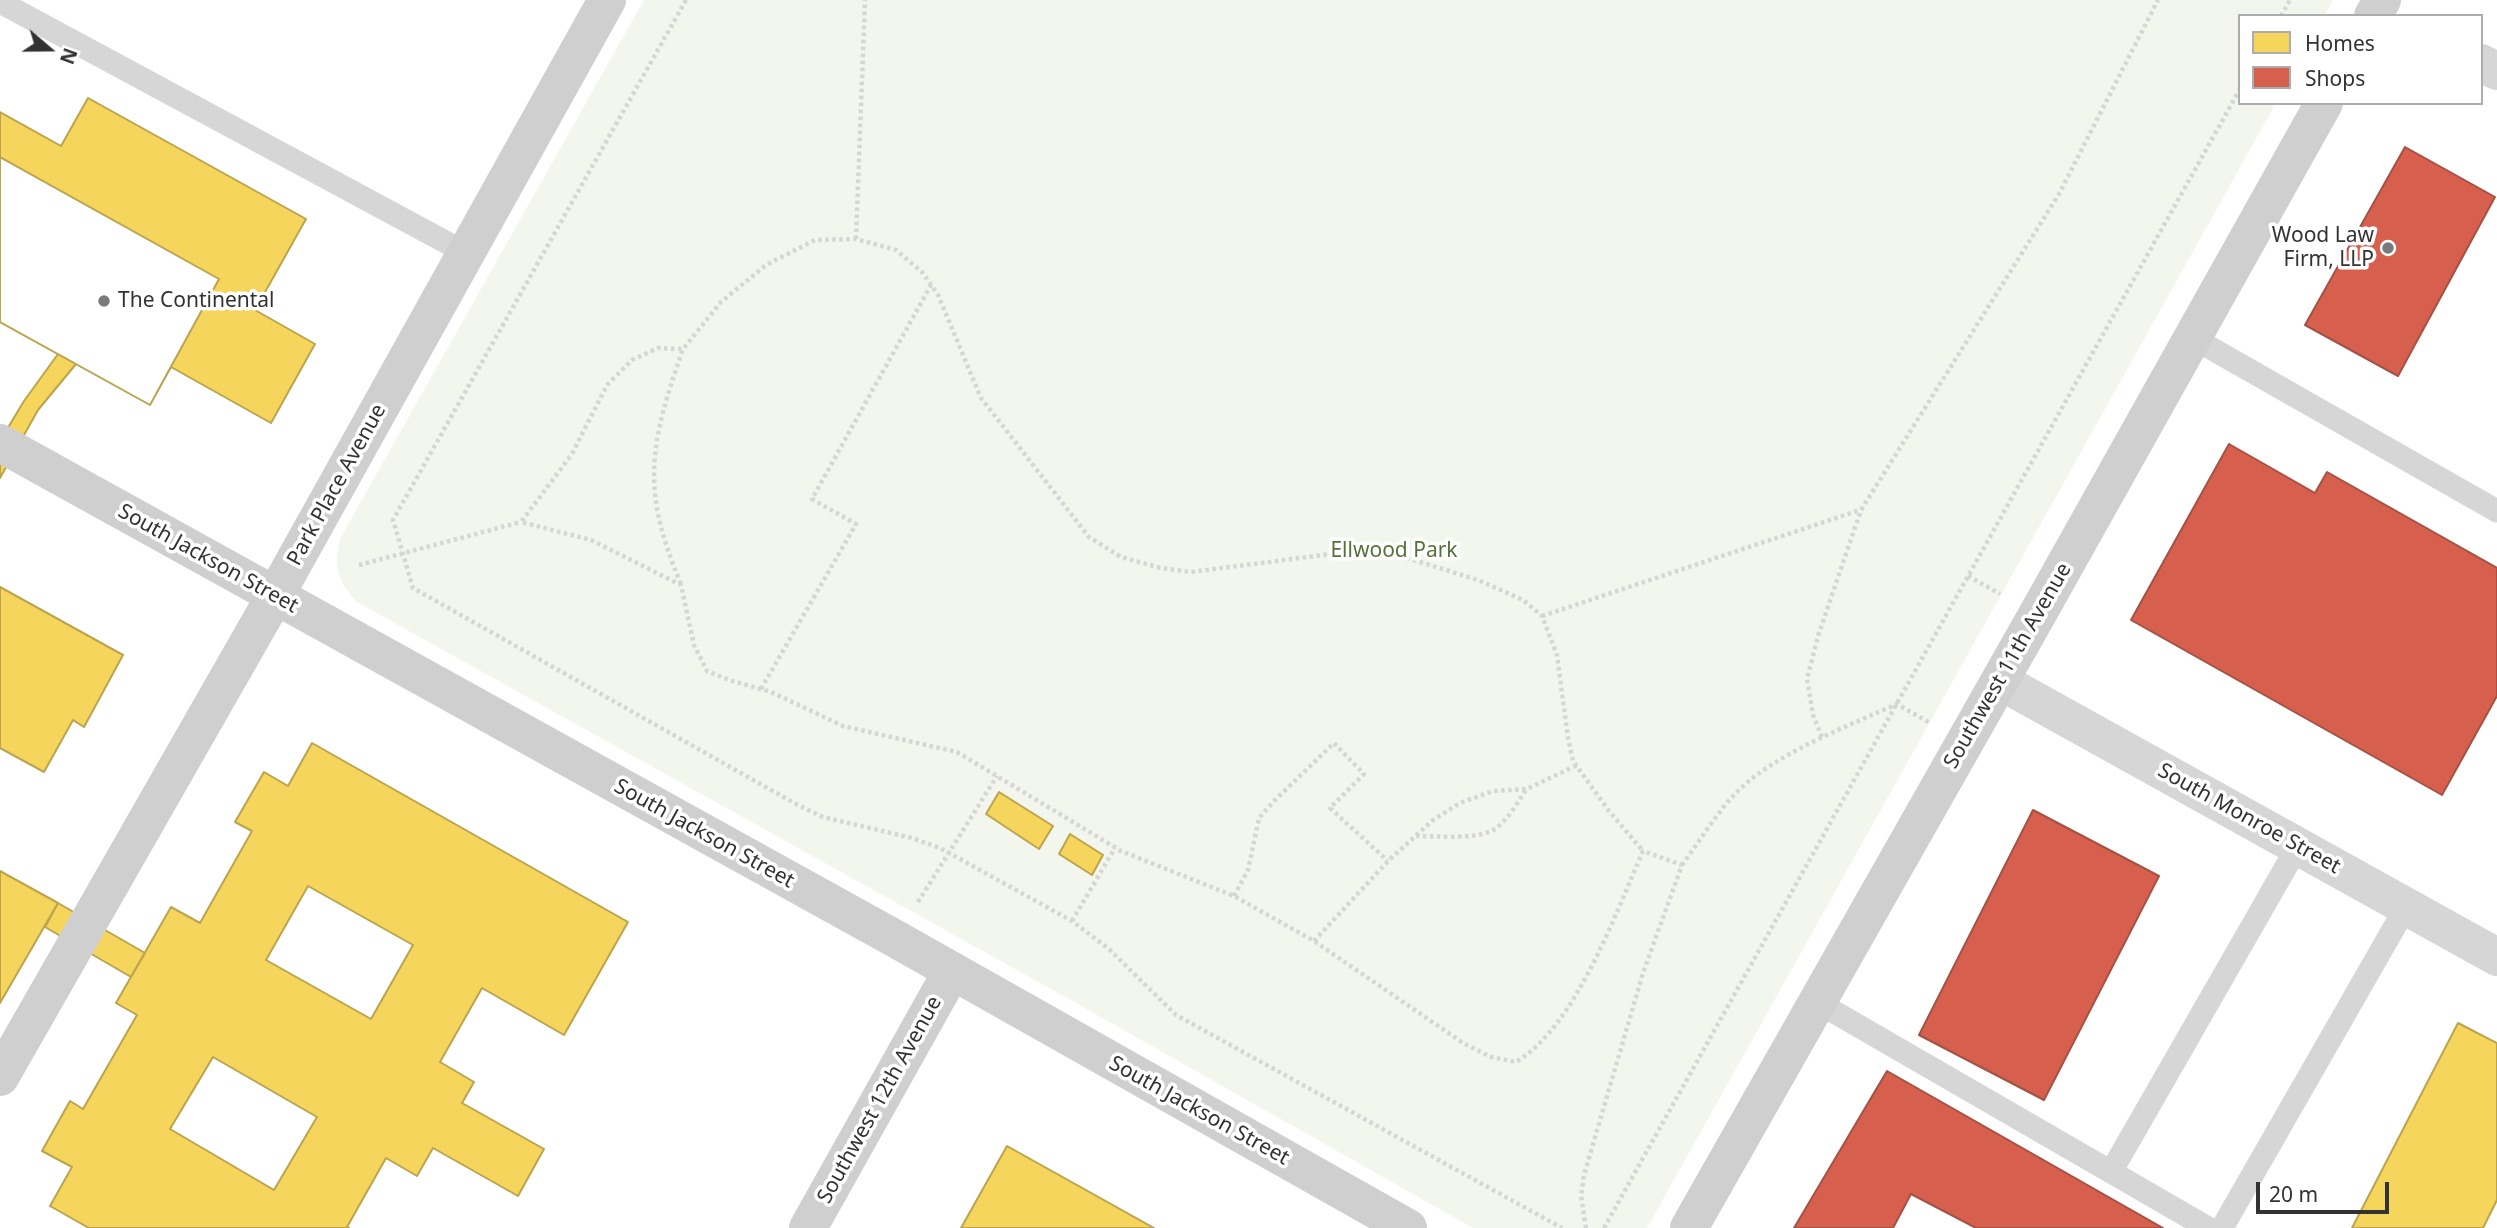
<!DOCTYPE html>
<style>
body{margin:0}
#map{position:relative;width:2497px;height:1228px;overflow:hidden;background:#fff;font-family:"Noto Sans",sans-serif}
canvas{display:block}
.legend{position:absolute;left:2238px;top:14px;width:245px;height:91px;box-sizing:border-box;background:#fff;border:2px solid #adadad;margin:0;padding:9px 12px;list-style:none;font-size:21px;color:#323232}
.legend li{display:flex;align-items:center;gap:14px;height:35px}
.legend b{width:35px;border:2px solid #adadad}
.north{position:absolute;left:14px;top:14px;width:70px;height:70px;-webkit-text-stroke:5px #fff;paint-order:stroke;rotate:110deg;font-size:19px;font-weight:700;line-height:28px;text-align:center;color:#323232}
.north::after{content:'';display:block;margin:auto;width:24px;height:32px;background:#323232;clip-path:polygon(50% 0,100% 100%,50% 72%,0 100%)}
.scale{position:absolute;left:2256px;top:1182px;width:133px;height:32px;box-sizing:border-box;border:4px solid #323232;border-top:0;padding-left:9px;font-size:21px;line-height:24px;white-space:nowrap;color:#323232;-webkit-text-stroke:5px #fff;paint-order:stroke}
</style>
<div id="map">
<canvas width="2497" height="1228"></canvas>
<ul class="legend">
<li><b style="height:19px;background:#f6d55c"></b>Homes</li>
<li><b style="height:19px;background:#d6604d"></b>Shops</li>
</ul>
<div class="north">N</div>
<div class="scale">20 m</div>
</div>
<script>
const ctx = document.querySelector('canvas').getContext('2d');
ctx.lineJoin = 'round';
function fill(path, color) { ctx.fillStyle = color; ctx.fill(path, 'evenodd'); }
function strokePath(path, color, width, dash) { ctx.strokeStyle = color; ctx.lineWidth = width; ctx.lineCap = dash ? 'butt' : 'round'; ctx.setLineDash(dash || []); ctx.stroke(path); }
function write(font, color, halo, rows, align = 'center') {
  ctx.font = font + ' "Noto Sans",sans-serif'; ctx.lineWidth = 7; ctx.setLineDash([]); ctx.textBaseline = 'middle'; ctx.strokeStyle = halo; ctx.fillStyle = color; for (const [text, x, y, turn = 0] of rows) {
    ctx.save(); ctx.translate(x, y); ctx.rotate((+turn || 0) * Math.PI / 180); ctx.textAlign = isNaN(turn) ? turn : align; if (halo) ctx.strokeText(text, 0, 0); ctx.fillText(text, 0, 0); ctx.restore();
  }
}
const green = new Path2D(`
 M 644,0 L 2333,0 L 2325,16 L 2240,16 L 2240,103 L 2276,103 L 1647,1228 L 1473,1228 L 1060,994 L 357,602 C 337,581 333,565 341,537 Z`);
const homes = new Path2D(`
 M 88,98 L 306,219 L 255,310 L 315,344 L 271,423 L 171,367 L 150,405 L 0,322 L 0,112 L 61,146 Z
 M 0,157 L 219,279 L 150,405 L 0,322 Z
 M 58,354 L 76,364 L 38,410 L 0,478 L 0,441 L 24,401 Z
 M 0,587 L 123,655 L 84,727 L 73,720 L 44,772 L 0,748 Z
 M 312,743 L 628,922 L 564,1035 L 482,988 L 440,1062 L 474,1082 L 462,1103 L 544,1149 L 518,1196 L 433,1148 L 417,1176 L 386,1158 L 347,1227 L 349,1228 L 89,1228 L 50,1206 L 72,1167 L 42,1151 L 70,1101 L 83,1109 L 137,1015 L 116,1003 L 171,907 L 200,923 L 252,831 L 235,822 L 264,772 L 288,786 ZM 308,886 L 413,945 L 371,1019 L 266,960 ZM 213,1057 L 317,1117 L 274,1190 L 170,1129 Z
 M 999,792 L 1053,826 L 1039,849 L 986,814 Z
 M 1070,834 L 1103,855 L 1092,875 L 1059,854 Z
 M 0,871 L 58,903 L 0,1003 Z
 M 58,903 L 145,953 L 131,977 L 45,927 Z
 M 2458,1023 L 2497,1043 L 2497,1200 L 2483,1228 L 2352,1228 Z
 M 1007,1146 L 1154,1228 L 961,1228 Z`);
const shops = new Path2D(`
 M 2405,147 L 2495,197 L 2398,376 L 2305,325 Z
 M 2229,444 L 2315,493 L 2327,472 L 2497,568 L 2497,696 L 2442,795 L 2131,620 Z
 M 2033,810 L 2159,876 L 2044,1100 L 1919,1035 Z
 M 1887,1071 L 2163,1228 L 1976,1228 L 1911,1194 L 1893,1228 L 1794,1228 Z`);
const path = new Path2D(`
 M 686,0 L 393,520 L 413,588 L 794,803 L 823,817 L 912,838 L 940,848 L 1072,921 L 1109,949 L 1176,1015 L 1562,1228
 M 2281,16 L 2290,0
 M 856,239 L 865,0
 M 359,565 L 521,522
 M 1968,576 L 2000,594
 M 681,584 C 640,488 650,444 683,349
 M 1542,616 L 1860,510
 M 761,689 L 856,524 L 812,499 L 931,285
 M 1822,737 L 1813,715 L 1807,679 L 1819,633 L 1861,510 L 2059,194 L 2158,0
 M 1416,836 C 1436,836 1478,840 1495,829 C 1508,820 1517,803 1526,790
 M 1682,865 C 1699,842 1717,812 1737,792 C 1774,754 1848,726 1897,704 L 1930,723
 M 1234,896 L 1248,870 L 1259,818 L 1274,801 L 1334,743 L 1364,774 L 1330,808 L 1388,861
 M 918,902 L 997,776
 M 1072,921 L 1115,848
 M 1314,941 L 1388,861 L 1433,820 L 1460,803 L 1493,791 L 1527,789 L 1577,765
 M 1586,1228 L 1581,1196 L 1584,1175 L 1643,973 L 1682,865 L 1643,851 C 1615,914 1576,1026 1516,1062 L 1491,1057 L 1463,1043 L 1314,941 L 1234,896 L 1121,851 L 957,752 L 843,726 L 771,692 L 729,680 L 707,671 L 694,645 L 681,585 L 591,540 L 521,522 L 572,454 L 607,385 L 632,360 L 658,348 L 683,349 L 721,302 L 766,265 L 815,240 L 856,239 L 896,250 L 922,272 L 938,295 L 981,398 L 1089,537 L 1121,557 L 1161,568 L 1191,572 L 1362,550 L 1394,554 L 1478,580 L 1523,600 L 1542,616 L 1557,655 L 1568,738 L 1573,761 L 1609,811 L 1643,851
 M 1604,1228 L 2240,89`);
const lane = new Path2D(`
 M 0,2 L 466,253
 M 2193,338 L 2497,511
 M 1817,1002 L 2208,1228
 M 2111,1172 L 2298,846
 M 2222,1228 L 2406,907`);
const street = new Path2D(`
 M 2481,63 L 2497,71
 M 2000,681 L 2497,957`);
const secondary = new Path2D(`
 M 2373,16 L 2382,0
 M 0,443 L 894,938 L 1408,1228
 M 0,1077 L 275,596 L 607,0
 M 808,1228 L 952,971
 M 1689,1228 L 2037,615 L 2324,103`);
const markers = [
 [2388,248,7,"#7a7a7a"],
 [104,301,7,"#7a7a7a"]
];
const poiNames = [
 ["Wood Law",2374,236],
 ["Firm, LLP",2374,260],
 ["The Continental",118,301,"left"]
];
const streetNames = [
 ["Park Place Avenue",337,485,-61],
 ["South Jackson Street",208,559,29],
 ["Southwest 11th Avenue",2008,666,-60],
 ["South Monroe Street",2249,819,29],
 ["South Jackson Street",704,834,29],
 ["Southwest 12th Avenue",880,1100,-61],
 ["South Jackson Street",1199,1111,29]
];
const parkNames = [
 ["Ellwood Park",1394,551]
];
fill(green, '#f2f6ed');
fill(homes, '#f6d55c');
strokePath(homes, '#bba44f', 2);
fill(shops, '#d6604d');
strokePath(shops, '#a55245', 2);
strokePath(path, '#d6d6d6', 4.5, [3.5, 3.5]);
strokePath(lane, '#d6d6d6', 23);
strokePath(street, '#d6d6d6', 38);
strokePath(secondary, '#cfcfcf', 38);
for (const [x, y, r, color] of markers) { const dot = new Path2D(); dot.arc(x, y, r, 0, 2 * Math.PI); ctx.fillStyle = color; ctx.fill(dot); strokePath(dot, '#fff', 2.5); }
write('21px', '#323232', '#fff', poiNames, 'right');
write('21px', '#323232', '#fff', streetNames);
write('21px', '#54723a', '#fff', parkNames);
</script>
